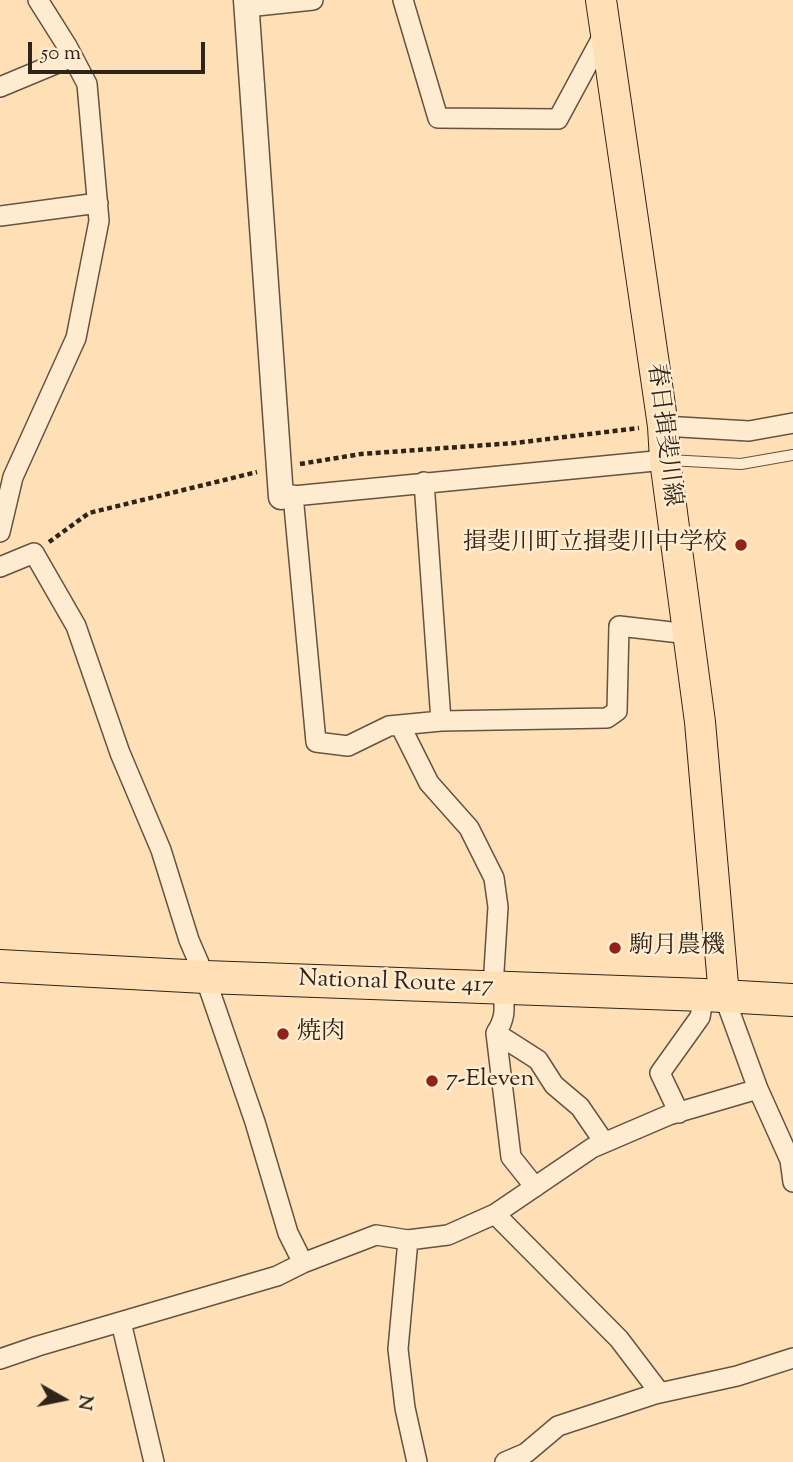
<!DOCTYPE html>
<meta charset="utf-8">
<style>
body{margin:0}
#map{position:relative;width:793px;height:1462px;overflow:hidden;background:#ffe0b6;font-family:"Sorts Mill Goudy",serif}
canvas{display:block}
.north{position:absolute;left:28px;top:1364px;width:70px;height:70px;-webkit-text-stroke:5px #ffebd0;paint-order:stroke;rotate:99deg;font-size:19px;font-weight:700;line-height:28px;text-align:center;color:#2f2419}
.north::after{content:'';display:block;margin:auto;width:24px;height:32px;background:#2f2419;clip-path:polygon(50% 0,100% 100%,50% 72%,0 100%)}
.scale{position:absolute;left:28px;top:42px;width:177px;height:32px;box-sizing:border-box;border:4px solid #2f2419;border-top:0;padding-left:9px;font-size:21px;line-height:24px;white-space:nowrap;color:#2f2419;-webkit-text-stroke:5px #ffebd0;paint-order:stroke}
</style>
<div id="map">
<canvas width="793" height="1462"></canvas>
<div class="north">N</div>
<div class="scale">50 m</div>
</div>
<script>
const ctx = document.querySelector('canvas').getContext('2d');
ctx.lineJoin = 'round';
function strokePath(path, color, width, dash) { ctx.strokeStyle = color; ctx.lineWidth = width; ctx.lineCap = dash ? 'butt' : 'round'; ctx.setLineDash(dash || []); ctx.stroke(path); }
function write(font, color, halo, rows, align = 'center') {
  ctx.font = font + ' "Sorts Mill Goudy","Noto Serif JP",serif'; ctx.lineWidth = 5; ctx.setLineDash([]); ctx.textBaseline = 'middle'; ctx.strokeStyle = halo; ctx.fillStyle = color; for (const [text, x, y, turn = 0] of rows) {
    ctx.save(); ctx.translate(x, y); ctx.rotate((+turn || 0) * Math.PI / 180); ctx.textAlign = isNaN(turn) ? turn : align; if (halo) ctx.strokeText(text, 0, 0); ctx.fillText(text, 0, 0); ctx.restore();
  }
}
const path = new Path2D(`
 M 300,464 L 361,454 L 515,443 L 639,428
 M 49,542 L 89,513 L 257,472`);
const service = new Path2D(`
 M 669,460 L 741,464 L 793,455`);
const minor = new Path2D(`
 M 403,0 L 438,118 L 558,119 L 605,32
 M 247,7 L 313,0
 M 0,87 L 72,57
 M 0,216 L 98,203
 M 663,426 L 749,431 L 793,423
 M 424,482 L 441,721
 M 293,495 L 316,742 L 348,746 L 389,726 L 441,721 L 607,718 L 617,711 L 619,626 L 689,634
 M 283,497 L 665,460
 M 0,532 L 13,477 L 76,338 L 99,221 L 87,84 L 67,46 L 38,0
 M 0,567 L 34,553 L 76,626 L 120,753 L 161,850 L 189,940 L 205,977 L 255,1122 L 288,1233 L 303,1263
 M 400,725 L 429,783 L 469,828 L 494,878 L 498,907 L 493,987
 M 503,988 C 504,1007 507,1016 496,1033 L 511,1157 L 535,1187
 M 724,996 L 758,1089 L 790,1160 L 793,1182
 M 497,1036 L 502,1037 L 538,1060 L 554,1085 L 580,1107 L 604,1142
 M 679,1113 L 660,1073 L 700,1017 L 704,995
 M 495,1214 L 619,1339 L 660,1393
 M 408,1240 L 398,1349 L 405,1408 L 417,1462
 M 121,1322 L 154,1462
 M 0,1359 L 38,1346 L 277,1276 L 303,1263 L 376,1235 L 408,1240 L 448,1235 L 495,1214 L 592,1148 L 669,1115 L 758,1089
 M 505,1462 L 526,1453 L 558,1426 L 655,1394 L 737,1376 L 793,1358`);
const tertiary = new Path2D(`
 M 246,0 L 281,497`);
const primary = new Path2D(`
 M 601,0 L 663,426 L 665,460 L 700,722 L 724,996`);
const trunk = new Path2D(`
 M 0,966 L 205,977 L 704,995 L 793,1000`);
const markers = [
 [741,545,7,"#8f2418"],
 [615,948,7,"#8f2418"],
 [283,1034,7,"#8f2418"],
 [432,1081,7,"#8f2418"]
];
const streetNames = [
 ["春日揖斐川線",662,435,83],
 ["National Route 417",396,984,2]
];
const poiNames = [
 ["揖斐川町立揖斐川中学校",727,545,"right"],
 ["駒月農機",629,948],
 ["焼肉",297,1034],
 ["7-Eleven",446,1081]
];
strokePath(service, '#635340', 12);
strokePath(minor, '#635340', 22);
strokePath(tertiary, '#635340', 27);
strokePath(primary, '#2f2419', 32);
strokePath(trunk, '#2f2419', 34);
strokePath(path, '#2f2419', 4.5, [5, 3.5]);
strokePath(service, '#ffebd0', 10);
strokePath(minor, '#ffebd0', 19);
strokePath(tertiary, '#ffebd0', 24);
strokePath(primary, '#ffe0b6', 30);
strokePath(trunk, '#ffe0b6', 32);
for (const [x, y, r, color] of markers) { const dot = new Path2D(); dot.arc(x, y, r, 0, 2 * Math.PI); ctx.fillStyle = color; ctx.fill(dot); strokePath(dot, '#ffebd0', 2.5); }
write('24px', '#2f2419', '#ffebd0', streetNames);
write('24px', '#2f2419', '#ffebd0', poiNames, 'left');
</script>
